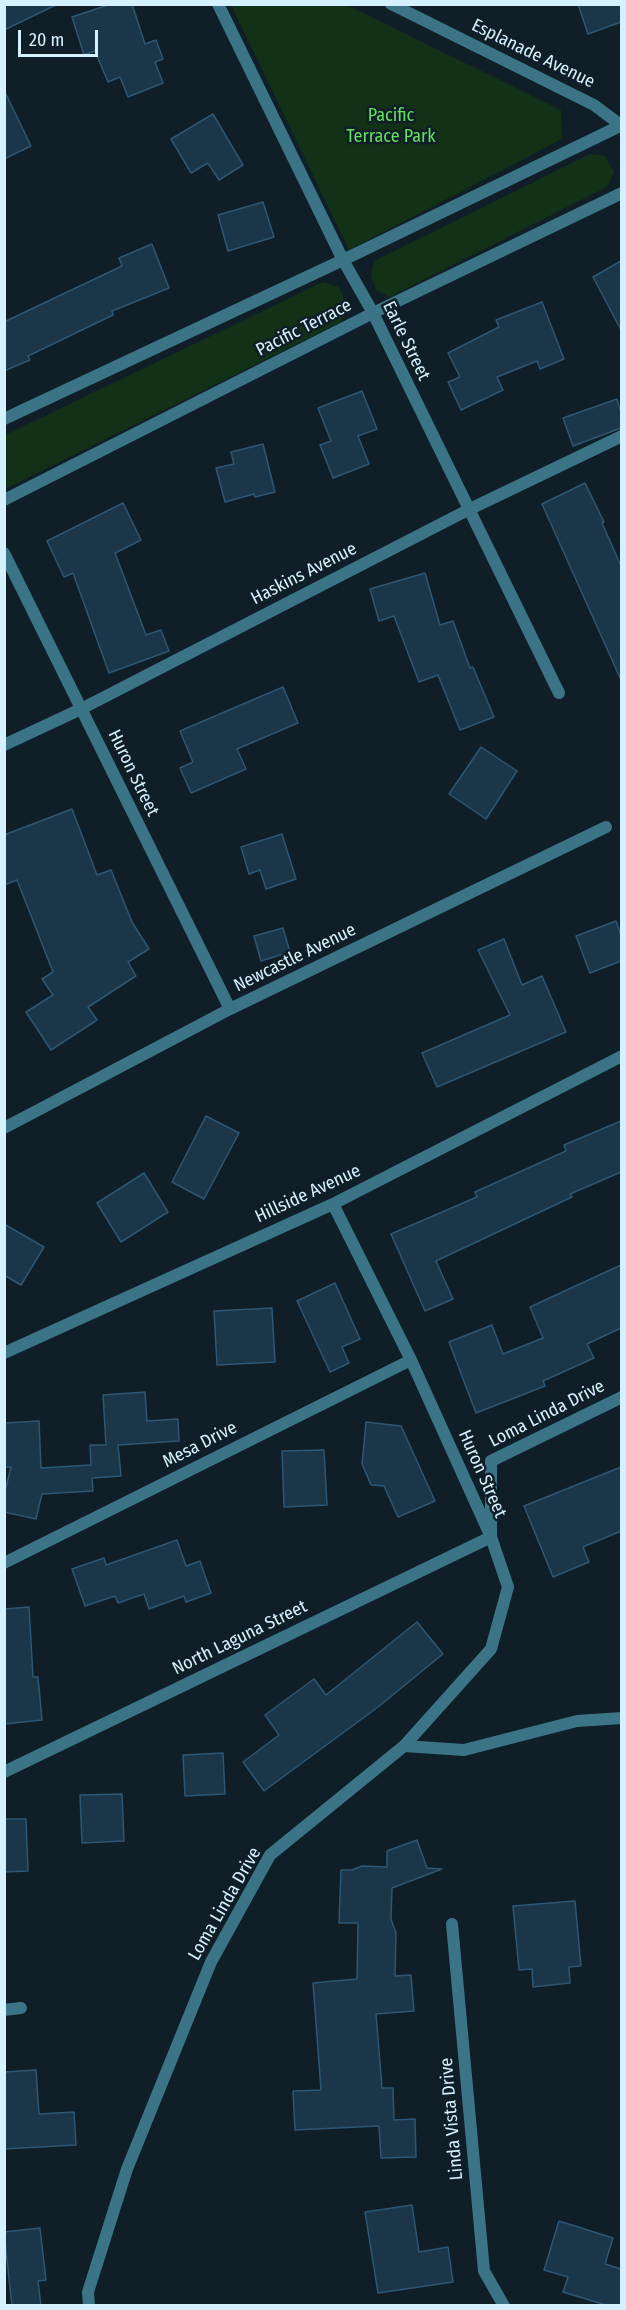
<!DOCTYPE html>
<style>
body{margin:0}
#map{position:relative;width:626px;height:2310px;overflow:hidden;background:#0f1e27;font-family:"Fira Sans Condensed",sans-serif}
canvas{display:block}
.frame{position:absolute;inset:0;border:6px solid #d5f1ff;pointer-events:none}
.scale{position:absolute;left:18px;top:30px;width:80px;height:27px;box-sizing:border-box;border:3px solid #d5f1ff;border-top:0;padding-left:8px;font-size:18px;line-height:21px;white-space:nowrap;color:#d5f1ff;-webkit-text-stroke:4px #0f1e27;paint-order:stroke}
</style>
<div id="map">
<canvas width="626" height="2310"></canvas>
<div class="frame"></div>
<div class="scale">20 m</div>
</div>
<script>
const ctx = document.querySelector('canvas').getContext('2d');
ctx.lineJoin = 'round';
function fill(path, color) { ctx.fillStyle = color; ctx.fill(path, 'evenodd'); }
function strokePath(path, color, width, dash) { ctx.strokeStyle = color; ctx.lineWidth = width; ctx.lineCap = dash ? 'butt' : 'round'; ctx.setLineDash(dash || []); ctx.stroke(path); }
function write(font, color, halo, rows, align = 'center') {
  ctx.font = font + ' "Fira Sans Condensed",sans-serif'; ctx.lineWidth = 5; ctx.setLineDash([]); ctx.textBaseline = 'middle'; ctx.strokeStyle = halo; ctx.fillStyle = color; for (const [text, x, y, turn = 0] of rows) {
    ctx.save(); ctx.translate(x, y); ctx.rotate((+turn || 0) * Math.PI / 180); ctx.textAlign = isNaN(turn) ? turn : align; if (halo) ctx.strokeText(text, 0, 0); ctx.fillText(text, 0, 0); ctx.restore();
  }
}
const green = new Path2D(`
 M 231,5 L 347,5 L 561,110 L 562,139 L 349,250 Z
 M 590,154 L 605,156 L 614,172 L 607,187 L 389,297 L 376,290 L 371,276 L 374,261 Z
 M 323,282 L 339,287 L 347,306 L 341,322 L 5,489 L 5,435 Z`);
const building = new Path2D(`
 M 4,4 L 58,4 L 4,30 Z
 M 111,4 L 132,4 L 145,44 L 156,40 L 163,59 L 155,62 L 163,83 L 128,97 L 120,77 L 108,82 L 95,51 L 84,55 L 72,17 Z
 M 578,4 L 621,4 L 621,22 L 588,34 Z
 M 4,90 L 31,146 L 4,159 Z
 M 213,114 L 243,165 L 219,180 L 208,163 L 191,173 L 171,139 Z
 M 263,202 L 274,237 L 228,251 L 218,215 Z
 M 152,244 L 169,288 L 112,311 L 113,315 L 28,356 L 30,360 L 4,371 L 4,322 L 122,266 L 119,258 Z
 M 621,261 L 621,330 L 593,277 Z
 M 542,302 L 564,359 L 540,369 L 537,361 L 497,377 L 503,390 L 461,410 L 448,382 L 460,377 L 448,353 L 499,327 L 496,320 Z
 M 362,391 L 377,429 L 358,436 L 369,464 L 333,478 L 320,445 L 331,441 L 318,408 Z
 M 617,399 L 621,413 L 621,428 L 573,446 L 563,418 Z
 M 263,444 L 275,492 L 255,497 L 254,494 L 225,502 L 216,468 L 234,464 L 231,452 Z
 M 585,483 L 604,522 L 602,523 L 621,566 L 621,680 L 542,504 Z
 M 123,503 L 141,540 L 115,553 L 146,635 L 161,630 L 169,651 L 109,673 L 73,573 L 64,577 L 47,541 Z
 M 425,573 L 440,625 L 453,621 L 470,668 L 473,667 L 494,717 L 460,730 L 438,675 L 419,682 L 394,616 L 379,621 L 370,589 Z
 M 283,687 L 298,723 L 237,749 L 246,769 L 191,793 L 180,768 L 193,762 L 180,731 Z
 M 481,747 L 517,771 L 486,819 L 449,794 Z
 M 72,809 L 97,875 L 111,870 L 132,922 L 149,949 L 128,962 L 136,976 L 88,1007 L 97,1020 L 51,1050 L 26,1012 L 53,995 L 42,979 L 53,972 L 17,880 L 4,885 L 4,835 Z
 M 282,834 L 296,879 L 266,889 L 260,870 L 249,874 L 241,847 Z
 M 616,921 L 621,935 L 621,961 L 590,973 L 576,936 Z
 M 283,928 L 290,952 L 261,961 L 254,936 Z
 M 504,939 L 522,985 L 542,976 L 566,1032 L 437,1087 L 422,1053 L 510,1015 L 478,950 Z
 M 206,1116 L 239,1133 L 204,1199 L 172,1182 Z
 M 621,1121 L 621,1172 L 570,1194 L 572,1197 L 436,1261 L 453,1299 L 425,1311 L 391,1234 L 477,1197 L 475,1192 L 566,1151 L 564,1145 Z
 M 144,1173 L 168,1212 L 121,1242 L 97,1203 Z
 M 4,1224 L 44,1247 L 21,1285 L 4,1275 Z
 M 621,1265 L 621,1328 L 587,1344 L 594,1358 L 543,1381 L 545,1386 L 476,1413 L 449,1342 L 492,1325 L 503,1354 L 543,1338 L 530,1307 Z
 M 335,1283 L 360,1339 L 342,1347 L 349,1363 L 330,1372 L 297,1301 Z
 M 272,1308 L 275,1362 L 217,1365 L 214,1311 Z
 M 145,1392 L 147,1421 L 178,1419 L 179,1441 L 118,1445 L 121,1476 L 92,1478 L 93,1491 L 42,1494 L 36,1519 L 4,1512 L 4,1495 L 11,1467 L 4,1467 L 4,1423 L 39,1421 L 41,1468 L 91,1465 L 90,1445 L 106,1445 L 103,1395 Z
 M 366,1422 L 401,1426 L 435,1501 L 398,1517 L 384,1486 L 371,1485 L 362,1464 Z
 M 324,1450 L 327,1505 L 284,1507 L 282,1451 Z
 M 621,1467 L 621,1531 L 583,1547 L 589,1562 L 553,1577 L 524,1506 Z
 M 177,1540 L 186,1566 L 200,1561 L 211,1593 L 186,1602 L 184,1596 L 149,1609 L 144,1594 L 118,1603 L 115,1596 L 85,1606 L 72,1569 L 104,1558 L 106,1565 Z
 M 29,1607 L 33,1677 L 38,1677 L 42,1720 L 4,1724 L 4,1609 Z
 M 417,1622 L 443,1654 L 378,1707 L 264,1791 L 243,1762 L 279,1735 L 265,1715 L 314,1679 L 326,1695 Z
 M 223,1753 L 225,1794 L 185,1796 L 183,1755 Z
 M 122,1794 L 124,1841 L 82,1843 L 80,1795 Z
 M 4,1819 L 26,1819 L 28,1871 L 4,1872 Z
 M 417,1840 L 427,1868 L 442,1869 L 392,1888 L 391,1919 L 396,1933 L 395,1976 L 411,1975 L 414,2011 L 376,2014 L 382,2088 L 393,2088 L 394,2120 L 415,2119 L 416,2157 L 381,2158 L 379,2126 L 295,2130 L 293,2091 L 321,2090 L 313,1983 L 357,1979 L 358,1923 L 339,1923 L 341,1870 L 352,1870 L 362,1866 L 387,1867 L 387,1851 Z
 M 575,1901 L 581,1966 L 569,1967 L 570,1983 L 533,1987 L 532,1969 L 519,1970 L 513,1906 Z
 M 36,2070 L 39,2114 L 74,2112 L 76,2145 L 4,2149 L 4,2072 Z
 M 412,2205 L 419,2252 L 448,2247 L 453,2282 L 378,2293 L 365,2212 Z
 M 559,2221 L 613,2238 L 605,2264 L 621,2269 L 621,2306 L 609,2306 L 563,2292 L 568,2277 L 544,2270 Z
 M 40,2228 L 46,2280 L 38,2281 L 41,2306 L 12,2306 L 4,2232 Z`);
const minor = new Path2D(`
 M 218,4 L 343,260 L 373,313 L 559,693
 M 391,4 L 594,105 L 622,126
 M 4,419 L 343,260 L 622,125
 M 4,500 L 373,313 L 622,193
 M 4,553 L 230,1009
 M 4,745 L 81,709 L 468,510 L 622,436
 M 4,1128 L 230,1009 L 606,827
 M 4,1353 L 333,1204 L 622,1056
 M 4,1563 L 411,1360
 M 404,1746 L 464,1750 L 577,1721 L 622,1718
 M 4,1772 L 491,1537 L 491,1461 L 622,1397
 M 452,1924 L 484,2271 L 504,2306
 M 4,2010 L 21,2008
 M 89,2306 L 88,2292 L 127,2169 L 211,1962 L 270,1855 L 404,1746 L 491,1649 L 508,1587 L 491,1537 L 411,1360 L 333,1204`);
const streetNames = [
 ["Esplanade Avenue",533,54,26],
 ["Pacific Terrace",304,328,-27],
 ["Earle Street",406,341,64],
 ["Haskins Avenue",304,574,-27],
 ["Huron Street",133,773,64],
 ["Newcastle Avenue",295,958,-26],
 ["Hillside Avenue",308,1194,-25],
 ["Loma Linda Drive",547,1414,-27],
 ["Mesa Drive",200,1445,-27],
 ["Huron Street",482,1474,66],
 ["North Laguna Street",240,1638,-26],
 ["Loma Linda Drive",225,1904,-60],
 ["Linda Vista Drive",452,2119,-95]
];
const parkNames = [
 ["Pacific",391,116],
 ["Terrace Park",391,137]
];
fill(green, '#123117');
fill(building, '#1b3648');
strokePath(building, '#2d5774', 1.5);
strokePath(minor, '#3a7486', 12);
write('18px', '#d5f1ff', '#0f1e27', streetNames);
write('18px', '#64e15f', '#0f1e27', parkNames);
</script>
